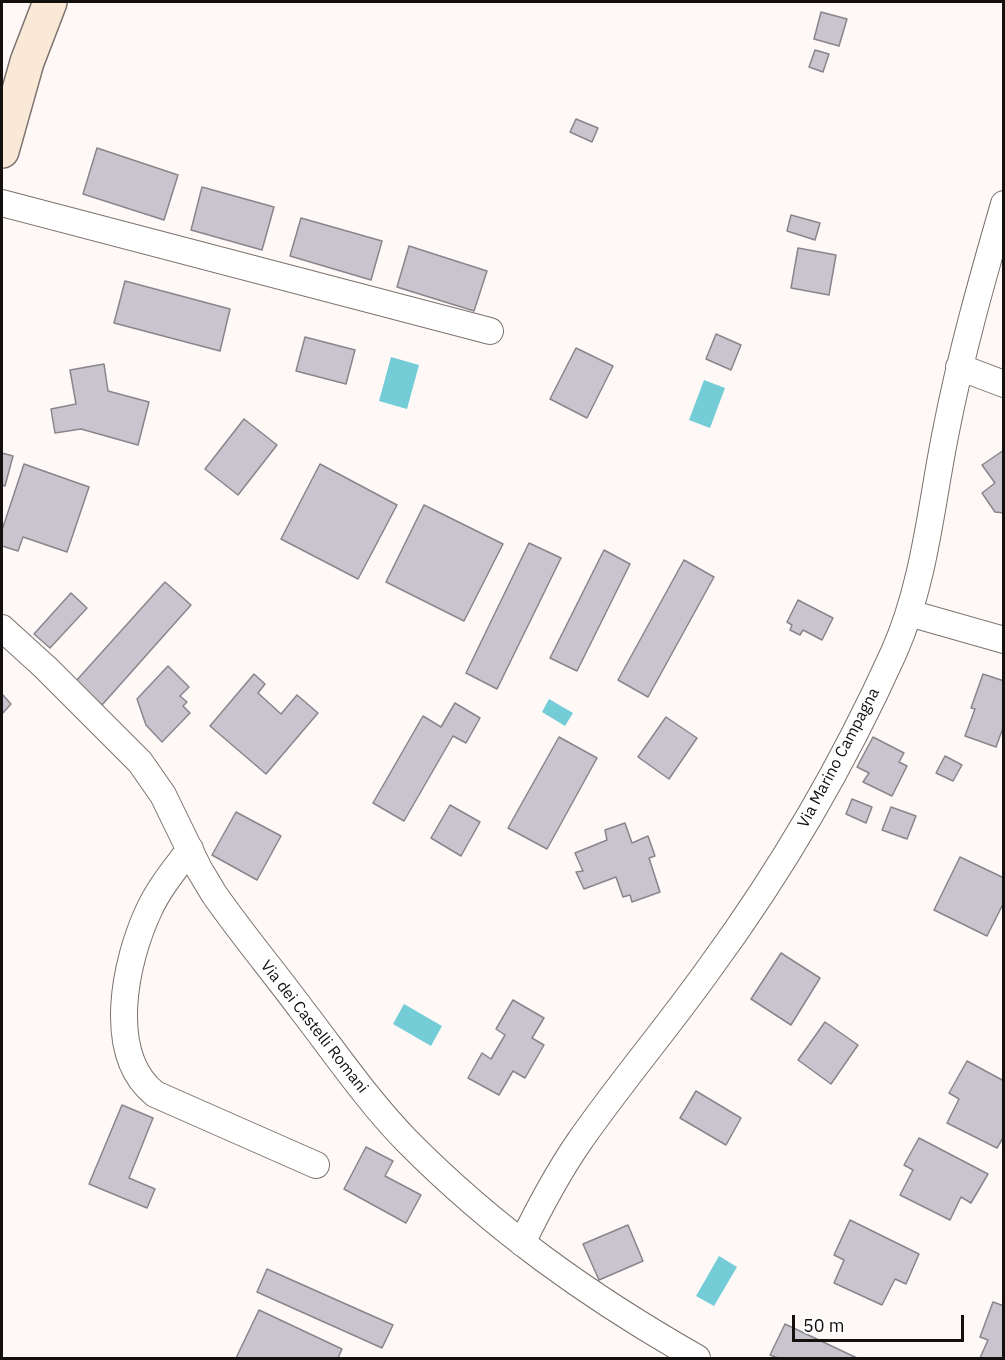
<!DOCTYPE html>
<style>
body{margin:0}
#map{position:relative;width:1005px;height:1360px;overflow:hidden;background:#fef9f6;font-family:"IBM Plex Sans",sans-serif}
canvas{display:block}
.frame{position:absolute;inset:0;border:3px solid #13100e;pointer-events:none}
.scale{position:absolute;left:792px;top:1315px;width:172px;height:27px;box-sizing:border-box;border:3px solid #13100e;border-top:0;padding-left:8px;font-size:18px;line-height:21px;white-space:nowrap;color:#13100e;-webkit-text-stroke:4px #fff;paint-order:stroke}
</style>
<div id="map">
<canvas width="1005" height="1360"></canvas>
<div class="frame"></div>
<div class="scale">50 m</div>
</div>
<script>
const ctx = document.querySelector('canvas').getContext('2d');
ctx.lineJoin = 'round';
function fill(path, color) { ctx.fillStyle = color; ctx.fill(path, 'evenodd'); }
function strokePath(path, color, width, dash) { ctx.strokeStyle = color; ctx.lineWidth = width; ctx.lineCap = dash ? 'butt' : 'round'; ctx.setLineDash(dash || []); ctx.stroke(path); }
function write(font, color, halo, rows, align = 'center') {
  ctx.font = font + ' "IBM Plex Sans",sans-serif'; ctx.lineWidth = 5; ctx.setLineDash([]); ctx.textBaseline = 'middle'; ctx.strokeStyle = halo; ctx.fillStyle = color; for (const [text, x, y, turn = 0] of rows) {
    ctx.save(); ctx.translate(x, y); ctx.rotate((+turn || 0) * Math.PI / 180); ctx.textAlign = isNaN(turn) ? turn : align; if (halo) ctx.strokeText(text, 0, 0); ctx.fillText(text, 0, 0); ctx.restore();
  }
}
const water = new Path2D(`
 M 391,357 L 419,365 L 407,409 L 379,401 Z
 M 704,380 L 725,388 L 710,428 L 689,420 Z
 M 549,699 L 573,713 L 565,726 L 542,712 Z
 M 404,1004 L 442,1026 L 431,1046 L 393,1024 Z
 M 719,1256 L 737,1267 L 714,1306 L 696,1296 Z`);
const building = new Path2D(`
 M 821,12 L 847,19 L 839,46 L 814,39 Z
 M 815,50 L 829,54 L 823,72 L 809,67 Z
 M 576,119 L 598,128 L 592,142 L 570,132 Z
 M 97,148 L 178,175 L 164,220 L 83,194 Z
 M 202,187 L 274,207 L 262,250 L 191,230 Z
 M 791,215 L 820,223 L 815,240 L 787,231 Z
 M 301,218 L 382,241 L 371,280 L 290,256 Z
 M 409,246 L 487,271 L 474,311 L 397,287 Z
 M 798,248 L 836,255 L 829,295 L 791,288 Z
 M 125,281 L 230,309 L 220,351 L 114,323 Z
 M 716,334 L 741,345 L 731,370 L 706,359 Z
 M 305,337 L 355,350 L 346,384 L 296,371 Z
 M 576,348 L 613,366 L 587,418 L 550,399 Z
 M 104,364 L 108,391 L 149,402 L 138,445 L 81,429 L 55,433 L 51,409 L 76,404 L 70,370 Z
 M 244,419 L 277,445 L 238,495 L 205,469 Z
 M 1004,450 L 1004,513 L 995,512 L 982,493 L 995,483 L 982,465 Z
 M 2,453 L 13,456 L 5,486 L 2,485 Z
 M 24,464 L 89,487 L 67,552 L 23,537 L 18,551 L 2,546 L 2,530 Z
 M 320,464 L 397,505 L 358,579 L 281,539 Z
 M 424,505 L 503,544 L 464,621 L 386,582 Z
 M 529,543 L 561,558 L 497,689 L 466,673 Z
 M 604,550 L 630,564 L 577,671 L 550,658 Z
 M 684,560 L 714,577 L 648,697 L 618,680 Z
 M 165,582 L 191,605 L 102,705 L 76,681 Z
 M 71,593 L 87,608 L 50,648 L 34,634 Z
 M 798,600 L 833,618 L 822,640 L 803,630 L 800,635 L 790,630 L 792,625 L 787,622 Z
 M 168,666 L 189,687 L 180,696 L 187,702 L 183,706 L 190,713 L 162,742 L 146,725 L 137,699 Z
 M 254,674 L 265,684 L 258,693 L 281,714 L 297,695 L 318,713 L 266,774 L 210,726 Z
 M 983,674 L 1004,681 L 1004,725 L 996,747 L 965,736 L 975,709 L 971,708 Z
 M 2,694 L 11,704 L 2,714 Z
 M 455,703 L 480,718 L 466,743 L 453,736 L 404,821 L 373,803 L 423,716 L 441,727 Z
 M 666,717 L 697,738 L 669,779 L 638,757 Z
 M 559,737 L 597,758 L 547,849 L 508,828 Z
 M 873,737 L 904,753 L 899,762 L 907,766 L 892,796 L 863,782 L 869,773 L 857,767 Z
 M 945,756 L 962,765 L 953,781 L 936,773 Z
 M 852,799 L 872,807 L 866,823 L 846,814 Z
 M 450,805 L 480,822 L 461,856 L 431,838 Z
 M 891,807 L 916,816 L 907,839 L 882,830 Z
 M 236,812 L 281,836 L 257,880 L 212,855 Z
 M 625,823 L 632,843 L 648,836 L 655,856 L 649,858 L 660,892 L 632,902 L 630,895 L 623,897 L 616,877 L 584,889 L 576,872 L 583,871 L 575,853 L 607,840 L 605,830 Z
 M 960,857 L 1004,878 L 1004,902 L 987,936 L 934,910 Z
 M 781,953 L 820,978 L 791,1025 L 751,999 Z
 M 513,1000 L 544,1018 L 532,1038 L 544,1045 L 525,1078 L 513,1071 L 499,1095 L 468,1078 L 482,1053 L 491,1059 L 505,1035 L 496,1029 Z
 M 825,1022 L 858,1045 L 831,1084 L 798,1060 Z
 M 967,1061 L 1004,1081 L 1004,1136 L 997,1148 L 947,1123 L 959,1099 L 949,1093 Z
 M 696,1091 L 741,1118 L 726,1145 L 680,1118 Z
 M 122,1105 L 153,1118 L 129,1178 L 155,1189 L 147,1208 L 89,1184 Z
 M 919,1138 L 988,1174 L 971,1203 L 961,1197 L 950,1220 L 900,1195 L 913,1170 L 904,1165 Z
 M 366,1147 L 393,1161 L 385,1176 L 421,1195 L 406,1223 L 344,1189 Z
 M 850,1220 L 919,1254 L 906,1284 L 895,1279 L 882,1305 L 834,1283 L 844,1260 L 834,1255 Z
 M 628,1225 L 643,1261 L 599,1280 L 583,1244 Z
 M 267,1269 L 393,1325 L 382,1348 L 257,1292 Z
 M 993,1302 L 1004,1306 L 1004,1358 L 980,1358 L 988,1340 L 980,1337 Z
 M 259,1310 L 342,1349 L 338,1358 L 236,1358 Z
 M 785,1324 L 857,1358 L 778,1358 L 770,1355 Z`);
const street = new Path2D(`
 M 2,203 L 490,331
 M 959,367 L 1004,384
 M 909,613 L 1004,640
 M 2,628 L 46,668 L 140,762 L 163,795 L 199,869 L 214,894 C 242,934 273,971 302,1010 C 336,1054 368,1101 407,1141 C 494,1229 590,1297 697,1358
 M 190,849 C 175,869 159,888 149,910 C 125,961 105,1054 155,1094 L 316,1165
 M 522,1243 C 539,1208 557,1174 579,1142 C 620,1083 667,1028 709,969 C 781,871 844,763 894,652 C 925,582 931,505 946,431 C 961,354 982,280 1004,204`);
const secondary = new Path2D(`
 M 2,151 L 27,62 L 50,2`);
const streetNames = [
 ["Via Marino Campagna",839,758,-62],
 ["Via dei Castelli Romani",314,1027,52]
];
fill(water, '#74ccd7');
fill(building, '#c8c5ce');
strokePath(building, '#88858d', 1.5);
strokePath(street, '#7a726e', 28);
strokePath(secondary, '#7a726e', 36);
strokePath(street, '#fff', 26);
strokePath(secondary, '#fbe9d7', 33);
write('16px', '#13100e', '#fff', streetNames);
</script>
